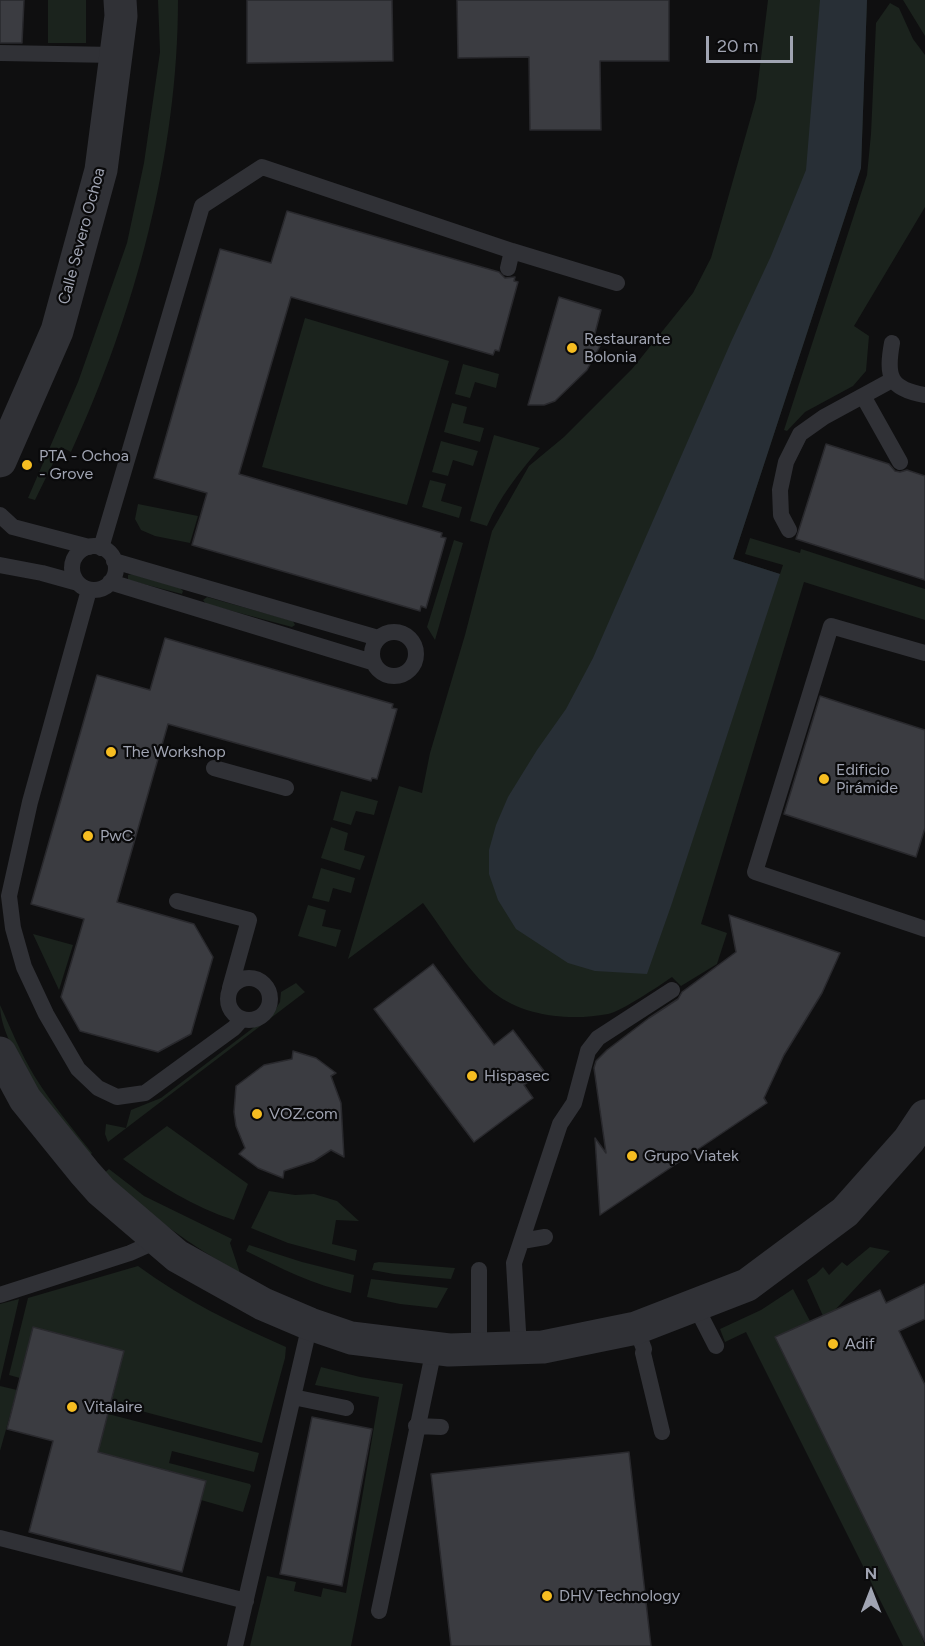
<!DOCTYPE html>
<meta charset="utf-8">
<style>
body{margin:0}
#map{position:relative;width:925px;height:1646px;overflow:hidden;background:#0f0f10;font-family:Figtree,sans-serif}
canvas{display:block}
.north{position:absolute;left:841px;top:1562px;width:60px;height:60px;-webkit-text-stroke:4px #0a0a0b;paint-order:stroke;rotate:0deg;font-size:16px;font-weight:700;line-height:24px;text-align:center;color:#a0a4b2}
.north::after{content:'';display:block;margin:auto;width:21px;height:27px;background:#a0a4b2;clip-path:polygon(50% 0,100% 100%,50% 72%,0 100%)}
.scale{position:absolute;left:706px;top:36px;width:87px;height:27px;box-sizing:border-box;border:3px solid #a0a4b2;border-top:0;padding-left:8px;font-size:18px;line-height:21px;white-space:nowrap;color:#a0a4b2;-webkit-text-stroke:4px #0a0a0b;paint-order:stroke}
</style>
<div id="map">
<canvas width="925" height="1646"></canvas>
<div class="north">N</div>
<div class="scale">20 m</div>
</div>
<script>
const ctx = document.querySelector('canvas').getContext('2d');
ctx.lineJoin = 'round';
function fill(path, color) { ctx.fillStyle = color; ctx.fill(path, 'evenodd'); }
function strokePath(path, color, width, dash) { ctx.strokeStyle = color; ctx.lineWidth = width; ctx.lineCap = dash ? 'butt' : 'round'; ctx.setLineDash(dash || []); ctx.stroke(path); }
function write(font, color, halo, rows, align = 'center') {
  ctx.font = font + ' Figtree,sans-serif'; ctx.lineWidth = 4.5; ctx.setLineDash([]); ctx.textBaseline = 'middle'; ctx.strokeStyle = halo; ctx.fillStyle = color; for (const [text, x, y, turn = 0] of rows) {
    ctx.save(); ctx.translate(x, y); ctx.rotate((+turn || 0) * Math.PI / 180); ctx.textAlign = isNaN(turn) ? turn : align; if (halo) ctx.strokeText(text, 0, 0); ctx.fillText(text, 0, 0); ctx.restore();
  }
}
const green = new Path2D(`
 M 48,0 L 86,0 L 86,43 L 48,43 Z
 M 158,0 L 178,0 C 178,154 135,313 71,452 L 61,447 L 35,500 L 28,498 L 78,382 L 127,243 L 144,163 L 160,52 Z
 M 768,0 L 867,0 L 861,168 L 733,559 L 780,574 L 783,565 L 745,554 L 750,538 L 800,553 L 801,549 L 925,589 L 925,620 L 804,582 L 701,924 L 727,933 L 717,964 L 681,986 L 672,977 C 659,986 622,1011 608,1014 C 571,1021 525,1017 494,993 C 467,971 444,931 423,903 L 348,959 L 399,786 L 422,793 L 430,753 L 465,635 L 492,531 L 529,466 L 564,437 L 632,369 L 693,293 L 711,258 L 756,99 Z
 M 903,0 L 925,0 L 925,36 Z
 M 890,3 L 899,8 L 913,39 L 925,55 L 925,207 L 854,326 L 869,336 L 866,371 L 853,386 L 805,412 L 787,431 L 784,430 L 867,175 L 871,134 L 876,23 Z
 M 305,318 L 449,361 L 407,505 L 262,467 Z
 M 463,364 L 499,374 L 496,388 L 475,382 L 470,398 L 455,394 Z
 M 452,403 L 467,407 L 463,423 L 484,428 L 480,442 L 444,432 Z
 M 494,435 L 540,448 C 519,473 500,496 487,526 L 470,521 Z
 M 441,441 L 478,451 L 473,466 L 453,460 L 448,476 L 432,472 Z
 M 430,480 L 446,484 L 441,501 L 462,507 L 459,518 L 422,507 Z
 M 138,504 L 198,516 L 190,543 L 155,536 L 141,530 L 135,519 Z
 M 454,540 L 463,543 L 435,640 L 427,627 Z
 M 132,574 L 180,588 L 183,591 L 182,594 L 128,580 L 128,575 Z
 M 207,597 L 293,621 L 295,625 L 292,627 L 206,604 L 203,600 Z
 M 341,791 L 378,801 L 374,815 L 356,811 L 351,825 L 333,820 Z
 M 331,827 L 348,833 L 344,850 L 365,856 L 360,870 L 321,858 Z
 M 321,868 L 355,878 L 351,893 L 333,888 L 329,902 L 312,898 Z
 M 308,905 L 326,910 L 322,926 L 341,930 L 336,947 L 298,936 Z
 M 33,934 L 73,945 L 59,990 Z
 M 296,983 L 305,992 L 108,1142 L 105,1134 L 106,1124 L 126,1128 L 131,1110 L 161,1098 L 274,1012 L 280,1002 L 281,992 Z
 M 0,1005 C 11,1029 21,1054 35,1077 C 52,1104 72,1128 92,1153 L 89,1156 C 61,1121 0,1049 0,1005 Z
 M 167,1126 L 248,1184 L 234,1220 C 193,1207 157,1184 123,1159 Z
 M 109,1169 L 144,1196 L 232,1239 L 230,1243 L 240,1273 C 188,1244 148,1214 103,1174 Z
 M 269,1191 L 295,1195 L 314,1194 L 337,1201 L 359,1221 L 336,1220 L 332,1244 L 357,1250 L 355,1261 L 288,1243 L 251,1228 Z
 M 249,1245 L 302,1262 L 354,1275 L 351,1293 C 314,1285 280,1268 246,1251 Z
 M 870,1247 L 890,1251 L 835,1310 L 823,1316 L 807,1280 L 816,1274 L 823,1267 L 829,1275 L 842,1262 L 847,1266 Z
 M 379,1262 L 455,1268 L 451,1279 L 394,1274 L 372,1270 L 374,1263 Z
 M 138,1266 C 184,1300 234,1324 286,1347 L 285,1358 L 262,1443 L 111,1403 L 124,1351 L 33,1327 L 20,1378 L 9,1375 L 28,1298 Z
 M 371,1279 L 448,1288 L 437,1308 L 400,1304 L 367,1297 Z
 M 793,1289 L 810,1321 L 925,1646 L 903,1646 L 746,1332 L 725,1342 L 720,1329 L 761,1310 Z
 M 19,1299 L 0,1381 L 0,1304 Z
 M 321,1367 L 360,1377 L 403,1384 L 351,1646 L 250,1646 L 267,1576 L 296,1582 L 294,1591 L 321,1597 L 323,1588 L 346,1593 L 379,1397 L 315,1385 Z
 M 0,1386 L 17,1390 L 0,1451 Z
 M 108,1414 L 259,1453 L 254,1472 L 172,1451 L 169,1463 L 250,1484 L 251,1486 L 243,1512 L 201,1500 L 206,1481 L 98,1452 Z`);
const water = new Path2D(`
 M 820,0 L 867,0 L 861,168 L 733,559 L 780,574 L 671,906 L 647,974 L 595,971 L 568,963 L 516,929 L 498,900 L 489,874 L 489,850 L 496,825 L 508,797 L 537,750 L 566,709 L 593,658 L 731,342 L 771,256 L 806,170 Z`);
const building = new Path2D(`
 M 0,0 L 24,0 L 22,43 L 0,43 Z
 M 247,0 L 392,0 L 393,61 L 247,63 Z
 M 457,0 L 669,0 L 669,61 L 600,61 L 601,130 L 530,130 L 529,57 L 458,58 Z
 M 287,211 L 499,272 L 505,278 L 515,277 L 514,281 L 518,282 L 499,351 L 495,350 L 493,355 L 291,297 L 239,474 L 442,533 L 441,537 L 446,538 L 426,608 L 421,606 L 420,611 L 192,545 L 207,493 L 154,478 L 220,249 L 271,263 Z
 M 559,297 L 601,310 L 593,341 L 601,344 L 587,370 L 555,401 L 544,405 L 528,405 Z
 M 826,444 L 889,464 L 895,471 L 900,472 L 907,470 L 925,476 L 925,580 L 796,539 Z
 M 165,638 L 393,704 L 392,708 L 397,709 L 377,779 L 372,778 L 371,781 L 168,724 L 117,902 L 194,924 L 213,957 L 191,1034 L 158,1052 L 80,1031 L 61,997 L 84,919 L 31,904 L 97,675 L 150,690 Z
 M 820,696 L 925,730 L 925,828 L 916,857 L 784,814 Z
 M 729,915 L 840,953 L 822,993 L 784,1055 L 764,1098 L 767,1103 L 600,1215 L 595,1138 L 606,1153 L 594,1068 L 596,1061 L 607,1050 L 649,1018 L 678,999 L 682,992 L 736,952 Z
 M 433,964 L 494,1045 L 513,1030 L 544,1071 L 524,1085 L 533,1098 L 474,1142 L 374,1009 Z
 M 293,1051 L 316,1058 L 336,1073 L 331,1076 L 341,1103 L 344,1157 L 331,1150 L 314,1161 L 284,1171 L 283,1178 L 258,1168 L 239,1154 L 245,1148 L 236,1126 L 234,1112 L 236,1086 L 264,1065 L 292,1059 Z
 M 925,1284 L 925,1319 L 899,1331 L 925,1385 L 925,1642 L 775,1337 L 880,1290 L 886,1303 Z
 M 33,1327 L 124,1351 L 98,1452 L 206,1481 L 182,1572 L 29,1532 L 53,1441 L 7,1429 Z
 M 312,1417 L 372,1429 L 342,1586 L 280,1574 Z
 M 629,1452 L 651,1646 L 451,1646 L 431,1474 Z`);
const service = new Path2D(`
 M 0,53 L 116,55
 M 512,251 L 617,283
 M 892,343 C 886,376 889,389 925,395
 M 863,396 L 900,462
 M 0,515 L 13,527 L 89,547
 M 789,530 L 781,515 L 780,490 L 786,462 L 800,434 L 824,417 L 892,380
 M72 568a22 22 0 1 1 44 0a22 22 0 1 1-44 0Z
 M 101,548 L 202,206 L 262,167 L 512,251 L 508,268
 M 114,561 L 378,638
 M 0,565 L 42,573 L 78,583
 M 110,582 L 372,662
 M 89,590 L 30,802 L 9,896 L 13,928 L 24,967 L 46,1014 L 78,1069 L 98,1088 L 117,1097 L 145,1093 L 234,1028 L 242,1019
 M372 654a22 22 0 1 1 44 0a22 22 0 1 1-44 0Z
 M 925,653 L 831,626 L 755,872 L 925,929
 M 214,768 L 286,788
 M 177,901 L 249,920 L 230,988
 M228 999a21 21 0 1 1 42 0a21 21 0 1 1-42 0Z
 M 522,1241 L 545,1237
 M 0,1295 L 130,1253 L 159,1240
 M 695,1305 L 716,1346
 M 636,1328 L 644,1349 L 643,1353 L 662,1432
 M 519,1348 L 514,1263 L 560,1124 L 574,1103 L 588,1051 L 598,1038 L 672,990
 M 479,1349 L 479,1270
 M 293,1397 L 346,1408
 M 416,1426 L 441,1427
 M 0,1538 L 246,1601
 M 379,1611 L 434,1349
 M 235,1646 L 310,1324`);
const tertiary = new Path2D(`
 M 0,461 L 57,331 L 101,170 L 121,16 L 120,0
 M 0,1053 L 25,1099 L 85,1173 L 101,1191 L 177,1256 L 263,1304 L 310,1324 L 351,1338 L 449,1350 L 543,1347 L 636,1328 L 747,1285 L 845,1212 L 909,1140 L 925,1116`);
const markers = [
 [572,348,6,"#f6bd21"],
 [27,465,6,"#f6bd21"],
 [111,752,6,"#f6bd21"],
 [824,779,6,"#f6bd21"],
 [88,836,6,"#f6bd21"],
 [472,1076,6,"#f6bd21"],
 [257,1114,6,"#f6bd21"],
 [632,1156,6,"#f6bd21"],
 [833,1344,6,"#f6bd21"],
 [72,1407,6,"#f6bd21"],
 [547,1596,6,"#f6bd21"]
];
const streetNames = [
 ["Calle Severo Ochoa",82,236,-75]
];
const poiNames = [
 ["Restaurante",584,339],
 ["Bolonia",584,357],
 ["PTA - Ochoa",39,456],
 ["- Grove",39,474],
 ["The Workshop",123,752],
 ["Edificio",836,770],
 ["Pirámide",836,788],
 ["PwC",100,836],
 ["Hispasec",484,1076],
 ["VOZ.com",269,1114],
 ["Grupo Viatek",644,1156],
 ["Adif",845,1344],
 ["Vitalaire",84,1407],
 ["DHV Technology",559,1596]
];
fill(green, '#1b231d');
fill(water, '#282f36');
fill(building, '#3b3c41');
strokePath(building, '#29292d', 1.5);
strokePath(service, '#303136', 16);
strokePath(tertiary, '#303136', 33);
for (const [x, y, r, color] of markers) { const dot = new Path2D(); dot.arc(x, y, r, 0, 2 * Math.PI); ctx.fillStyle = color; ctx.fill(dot); strokePath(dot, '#0a0a0b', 2); }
write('16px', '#a0a4b2', '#0a0a0b', streetNames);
write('16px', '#a0a4b2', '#0a0a0b', poiNames, 'left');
</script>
